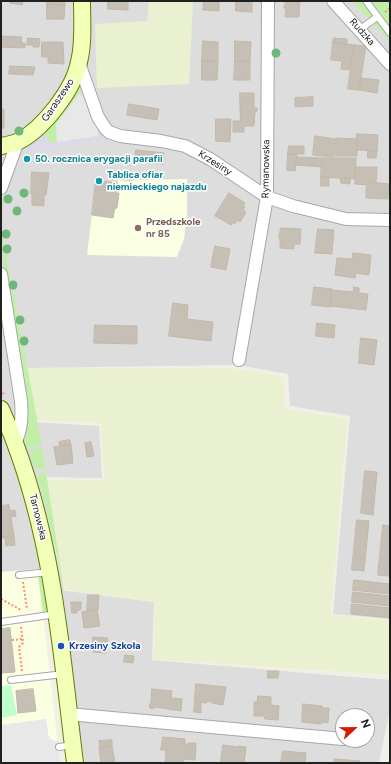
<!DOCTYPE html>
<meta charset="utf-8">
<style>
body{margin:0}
#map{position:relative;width:391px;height:764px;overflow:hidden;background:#f2efe6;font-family:Figtree,sans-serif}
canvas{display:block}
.frame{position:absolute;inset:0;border:2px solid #202020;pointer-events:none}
.north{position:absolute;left:335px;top:708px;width:40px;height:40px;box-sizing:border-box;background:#fff;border:1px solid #a6a6a6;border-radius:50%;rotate:68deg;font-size:11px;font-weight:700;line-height:16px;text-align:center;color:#202020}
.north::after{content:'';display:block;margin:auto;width:14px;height:18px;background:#d11c00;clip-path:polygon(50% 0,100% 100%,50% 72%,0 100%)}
</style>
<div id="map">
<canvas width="391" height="764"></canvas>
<div class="frame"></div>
<div class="north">N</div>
</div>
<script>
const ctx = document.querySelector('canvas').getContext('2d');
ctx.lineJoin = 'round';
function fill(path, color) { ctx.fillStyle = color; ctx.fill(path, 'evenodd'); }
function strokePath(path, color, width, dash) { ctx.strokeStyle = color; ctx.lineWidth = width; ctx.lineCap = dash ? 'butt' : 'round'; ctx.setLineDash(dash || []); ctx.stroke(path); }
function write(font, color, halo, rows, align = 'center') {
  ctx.font = font + ' Figtree,sans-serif'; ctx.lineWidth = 3; ctx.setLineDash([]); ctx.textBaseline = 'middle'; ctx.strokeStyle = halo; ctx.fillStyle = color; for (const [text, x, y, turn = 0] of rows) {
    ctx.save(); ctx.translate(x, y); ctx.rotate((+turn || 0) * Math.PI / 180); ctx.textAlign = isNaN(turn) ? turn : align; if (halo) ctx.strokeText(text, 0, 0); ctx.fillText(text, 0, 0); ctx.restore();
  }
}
const residential = new Path2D(`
 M 1,1 L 390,1 L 390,619 L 333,614 L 350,416 L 290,406 L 288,374 L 238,365 L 25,368 L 32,422 L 99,426 L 102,478 L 36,477 L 59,590 L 154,602 L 152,660 L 390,680 L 390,709 L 379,763 L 82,763 L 47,568 L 1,572 ZM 343,716 L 367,716 L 367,740 L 343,740 Z`);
const education = new Path2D(`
 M 187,179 L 187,217 L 184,239 L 177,257 L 87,255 L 96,180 L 117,183 L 118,180 L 130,182 L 134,180 Z
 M 38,569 L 60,763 L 1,763 L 1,572 Z`);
const farmland = new Path2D(`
 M 149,1 L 193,1 L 189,84 L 97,88 L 95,24 L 147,21 Z
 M 27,368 L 237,369 L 283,377 L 285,409 L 347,419 L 331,615 L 390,621 L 390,675 L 154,659 L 155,602 L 60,589 L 44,480 L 105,481 L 101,423 L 33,420 Z`);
const grass = new Path2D(`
 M 352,1 L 390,1 L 390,42 Z
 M 78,87 L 82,88 L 56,124 L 57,143 L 50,143 L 48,138 L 42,132 Z
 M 19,154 L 4,196 L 1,218 L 2,231 L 42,446 L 28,448 L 24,439 L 27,422 L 26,404 L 1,243 L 1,203 L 5,190 Z
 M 42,448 L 46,469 L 35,468 L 28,450 Z
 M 46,472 L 62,578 L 61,578 L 57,555 L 37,476 L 42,473 Z
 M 38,576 L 45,576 L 49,606 L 47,613 L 43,613 Z`);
const park = new Path2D(`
 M 11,685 L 17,715 L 1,718 L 1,686 Z`);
const parking = new Path2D(`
 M 79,94 L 87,100 L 97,125 L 98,136 L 57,143 L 56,124 Z
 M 46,719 L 49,738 L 55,741 L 58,741 L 60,763 L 3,763 L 1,749 L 1,725 Z`);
const plaza = new Path2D(`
 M 42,132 L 45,134 L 49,142 L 52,143 L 98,136 L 107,137 L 108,139 L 19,153 L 22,148 Z
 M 24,439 L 28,448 L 42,446 L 42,448 L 29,450 L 45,502 L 61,578 L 62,578 L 81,740 L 77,740 L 21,445 Z`);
const building = new Path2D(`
 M 10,1 L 23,1 L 22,5 L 10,3 Z
 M 47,1 L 65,1 L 65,5 L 47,4 Z
 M 108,1 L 128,1 L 128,10 L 108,9 Z
 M 204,1 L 219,1 L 219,11 L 203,10 Z
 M 236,1 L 252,1 L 252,12 L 236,11 Z
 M 286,1 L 300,1 L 299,17 L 285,17 L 286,8 L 284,8 Z
 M 47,4 L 65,5 L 64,19 L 47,19 Z
 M 1,36 L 22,37 L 21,43 L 25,43 L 25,48 L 1,47 Z
 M 28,38 L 40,39 L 39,47 L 33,47 L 33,45 L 27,45 Z
 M 334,38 L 347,39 L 347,44 L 333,42 Z
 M 203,41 L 218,42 L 218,61 L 202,61 Z
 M 235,41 L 251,42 L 250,61 L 235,61 Z
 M 42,42 L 63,42 L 64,64 L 48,63 L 48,57 L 42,57 Z
 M 333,42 L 354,45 L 350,70 L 341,69 L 342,61 L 331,60 Z
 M 354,45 L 366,46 L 359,90 L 348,89 Z
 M 202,61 L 218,61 L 217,80 L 202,80 Z
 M 235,61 L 250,61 L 250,80 L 234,80 Z
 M 10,66 L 35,67 L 33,75 L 9,74 Z
 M 361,78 L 379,80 L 377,93 L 359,90 Z
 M 240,93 L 254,93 L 254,108 L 257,108 L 257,111 L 255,112 L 254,126 L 244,126 L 244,132 L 233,132 L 233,121 L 240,121 Z
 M 313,97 L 313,106 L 295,107 L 295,98 Z
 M 129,104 L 159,109 L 157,120 L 127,115 Z
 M 1,109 L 4,109 L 4,128 L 1,128 Z
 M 216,119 L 231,119 L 230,142 L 216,141 Z
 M 357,134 L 378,135 L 377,151 L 357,150 Z
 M 315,136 L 336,139 L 334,157 L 313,155 Z
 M 337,138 L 357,139 L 357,156 L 336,156 Z
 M 289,146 L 304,146 L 304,154 L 288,154 Z
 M 136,150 L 164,153 L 163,164 L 135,161 Z
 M 368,151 L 377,151 L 376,158 L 368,158 Z
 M 288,154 L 297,154 L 295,171 L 287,170 Z
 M 296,157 L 322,158 L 322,167 L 296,165 Z
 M 322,158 L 356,158 L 355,179 L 321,177 Z
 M 356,167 L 377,167 L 376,183 L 369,182 L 368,185 L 355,184 Z
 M 32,172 L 49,173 L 46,195 L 44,195 L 44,206 L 32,205 L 32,194 L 31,194 Z
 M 321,177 L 329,177 L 329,186 L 321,186 Z
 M 341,178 L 350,178 L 350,184 L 341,183 Z
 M 96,180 L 118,183 L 116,193 L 119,193 L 117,208 L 115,208 L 113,218 L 92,215 Z
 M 369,182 L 389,184 L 388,199 L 366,198 L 366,188 Z
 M 229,193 L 245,203 L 243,206 L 245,207 L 243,210 L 246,212 L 240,222 L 237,220 L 235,224 L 233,222 L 231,225 L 215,216 Z
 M 281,228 L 301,229 L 300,244 L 294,244 L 294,249 L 280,248 L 280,240 L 279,238 Z
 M 318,229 L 334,230 L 332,254 L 315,253 Z
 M 215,246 L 230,249 L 226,270 L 211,267 Z
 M 353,253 L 371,255 L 369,275 L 356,273 L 355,278 L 335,275 L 337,258 L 352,259 Z
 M 314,287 L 332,289 L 330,307 L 312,305 Z
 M 354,287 L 359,288 L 359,293 L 368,294 L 366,310 L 330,306 L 332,290 L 353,292 Z
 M 173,303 L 188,305 L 187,319 L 213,322 L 211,341 L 169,336 Z
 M 317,323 L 335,325 L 334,338 L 316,336 Z
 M 95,325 L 137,326 L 137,344 L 94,343 Z
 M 361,338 L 377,340 L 374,365 L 359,363 Z
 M 70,440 L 71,445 L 60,446 L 59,442 Z
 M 91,442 L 94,456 L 87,457 L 85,443 Z
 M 71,445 L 73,463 L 57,465 L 54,447 Z
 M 365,471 L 377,472 L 373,515 L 361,513 Z
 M 9,505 L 10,511 L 15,510 L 16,516 L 11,517 L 14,536 L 1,538 L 1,506 Z
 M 357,520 L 369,521 L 364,571 L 352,570 Z
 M 383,525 L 390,526 L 390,576 L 378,575 Z
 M 14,536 L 15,545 L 6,546 L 5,538 Z
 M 354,580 L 390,584 L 390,594 L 353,590 Z
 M 353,592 L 390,596 L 390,606 L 352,602 Z
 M 88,595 L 99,595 L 98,610 L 87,612 Z
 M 71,602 L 81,602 L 81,609 L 77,611 L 77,613 L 72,613 Z
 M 352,604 L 390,608 L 390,618 L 351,614 Z
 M 97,610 L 100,626 L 84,628 L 82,612 Z
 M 10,628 L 15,672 L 1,673 L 1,629 Z
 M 93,637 L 108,638 L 106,653 L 93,652 Z
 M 125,655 L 134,656 L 133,663 L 124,662 Z
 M 268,671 L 279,671 L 278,678 L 268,678 Z
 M 196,684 L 226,687 L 223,705 L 212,703 L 212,702 L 207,701 L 207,703 L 201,702 L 201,713 L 194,712 Z
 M 33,689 L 36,711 L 18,713 L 16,691 Z
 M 152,689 L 172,691 L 171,698 L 182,699 L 181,711 L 155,707 L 153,709 L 150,708 L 149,706 L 151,702 Z
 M 258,696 L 271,697 L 271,705 L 279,706 L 278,720 L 265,719 L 264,716 L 254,716 L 254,702 L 257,702 Z
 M 303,704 L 322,706 L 322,708 L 329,708 L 328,723 L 322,722 L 321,724 L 302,722 Z
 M 163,737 L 185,739 L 185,744 L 188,745 L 188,743 L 196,743 L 195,760 L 183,759 L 183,763 L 165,763 L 166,750 L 161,750 Z
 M 112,740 L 112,746 L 100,748 L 99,741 Z
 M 223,745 L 238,747 L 238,746 L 246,747 L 244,763 L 226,763 L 226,762 L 221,762 Z
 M 112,746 L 115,763 L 101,763 L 99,748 Z
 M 283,751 L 306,753 L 305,763 L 281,763 Z
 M 335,759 L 360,761 L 359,763 L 334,763 Z`);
const path = new Path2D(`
 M 385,12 L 390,8
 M 1,389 L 4,395
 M 23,582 L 27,609
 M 1,599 L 21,610
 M 21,627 L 23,643 L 19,647 L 22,671
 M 12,640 L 23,639
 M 1,759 L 1,763`);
const lane = new Path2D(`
 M 366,1 L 390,33
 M 359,30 L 377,17
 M 19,575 L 50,572
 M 1,622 L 57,614
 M 11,680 L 64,674
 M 59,747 L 73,745`);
const street = new Path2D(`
 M 333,1 L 390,64
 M 79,63 L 98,117 L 105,128 L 109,132 L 120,136 L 161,141 L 185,146 L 210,159 L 267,197 L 293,206 L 346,219 L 390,220
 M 1,188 L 18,141
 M 1,274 L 21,401 C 22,416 22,429 15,443
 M 239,360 L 267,197 L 268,1
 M 68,714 L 343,739`);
const secondary = new Path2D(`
 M 1,146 C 7,145 13,144 19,141 C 43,129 74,89 79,62 C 84,43 82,21 82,1
 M 1,409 C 52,522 60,641 75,763`);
const trees = [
 [276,53],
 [19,131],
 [24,193],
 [8,199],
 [17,211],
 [6,234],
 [7,249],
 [13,285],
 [20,320],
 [24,341]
];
const markers = [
 [27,159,4,"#0f9aa8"],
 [99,181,4,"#0f9aa8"],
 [138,228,4,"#8d6e63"],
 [61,646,4,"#1a4fb4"]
];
const streetNames = [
 ["Rudzka",362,32,48],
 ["Garaszewo",58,100,-56],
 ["Krzesiny",215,163,32],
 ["Rymanowska",266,169,-89],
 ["Tarnowska",38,517,76]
];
const cultureNames = [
 ["50. rocznica erygacji parafii",35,159],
 ["Tablica ofiar",107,175],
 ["niemieckiego najazdu",107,187]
];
const educationNames = [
 ["Przedszkole",146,222],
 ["nr 85",146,234]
];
const transitNames = [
 ["Krzesiny Szkoła",69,646]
];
fill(residential, '#dedddd');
fill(education, '#fbffe2');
fill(farmland, '#eaf1d0');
fill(grass, '#c2efa8');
fill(park, '#c0fece');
fill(parking, '#e8e8e8');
fill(plaza, '#dcdae8');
fill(building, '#c6bfb5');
strokePath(building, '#c5b8a7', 1);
strokePath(lane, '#a7a7a7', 8);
strokePath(street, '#a7a7a7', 14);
strokePath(secondary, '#607f00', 18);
strokePath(path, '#ff8d6a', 2, [2, 2]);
strokePath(lane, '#fff', 6);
strokePath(street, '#fff', 12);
strokePath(secondary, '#f1ffb7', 16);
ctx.fillStyle = '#6eb779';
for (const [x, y] of trees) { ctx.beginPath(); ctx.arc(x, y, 4.5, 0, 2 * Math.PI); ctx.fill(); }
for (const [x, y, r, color] of markers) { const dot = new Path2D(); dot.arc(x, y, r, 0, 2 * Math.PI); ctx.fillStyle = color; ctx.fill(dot); strokePath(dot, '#fff', 1.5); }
write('10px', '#202020', '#fff', streetNames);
write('bold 10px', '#0d838f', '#fff', cultureNames, 'left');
write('bold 10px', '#785e54', '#fff', educationNames, 'left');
write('bold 10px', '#164399', '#fff', transitNames, 'left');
</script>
